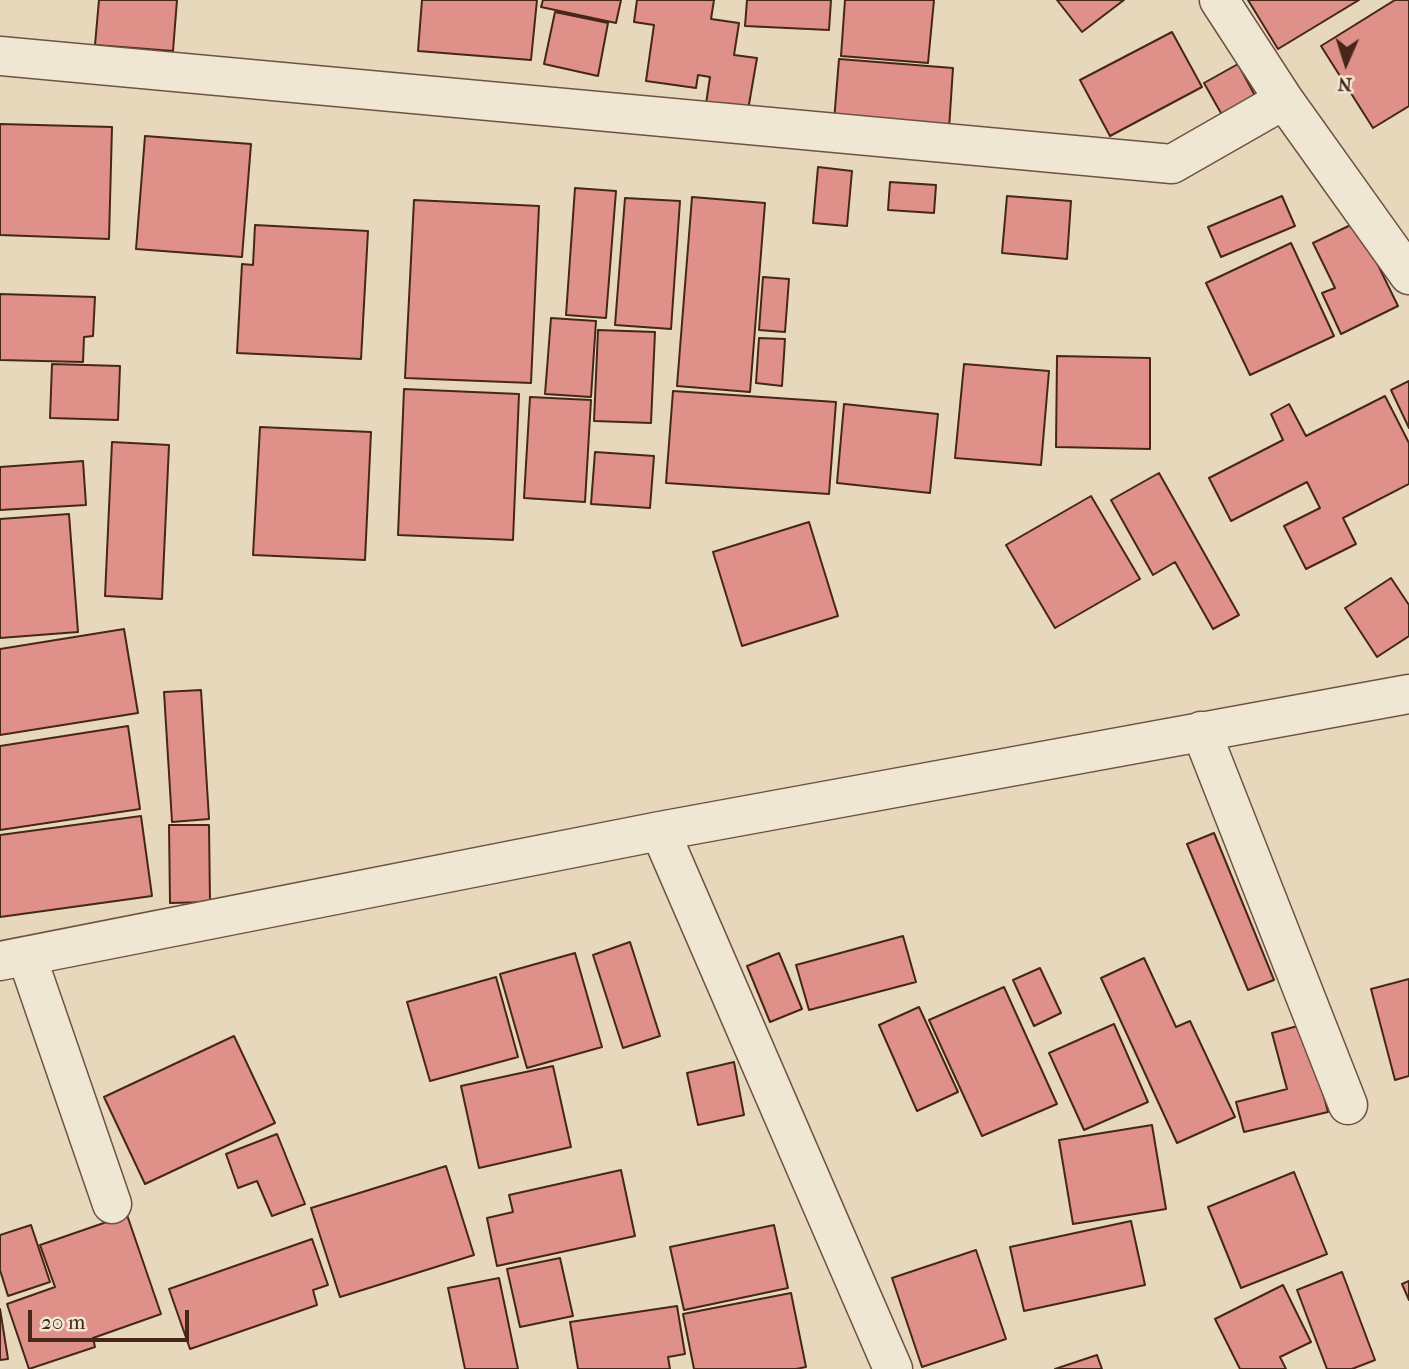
<!DOCTYPE html>
<style>
body{margin:0}
#map{position:relative;width:1409px;height:1369px;overflow:hidden;background:#e7d8bb;font-family:"IM FELL French Canon",serif}
canvas{display:block}
.north{position:absolute;left:1311px;top:28px;width:70px;height:70px;-webkit-text-stroke:5px #efe6d3;paint-order:stroke;rotate:183deg;font-size:19px;font-weight:700;line-height:28px;text-align:center;color:#47261a}
.north::after{content:'';display:block;margin:auto;width:24px;height:32px;background:#47261a;clip-path:polygon(50% 0,100% 100%,50% 72%,0 100%)}
.scale{position:absolute;left:28px;top:1310px;width:161px;height:32px;box-sizing:border-box;border:4px solid #47261a;border-top:0;padding-left:9px;font-size:21px;line-height:24px;white-space:nowrap;color:#47261a;-webkit-text-stroke:5px #efe6d3;paint-order:stroke}
</style>
<div id="map">
<canvas width="1409" height="1369"></canvas>
<div class="north">N</div>
<div class="scale">20 m</div>
</div>
<script>
const ctx = document.querySelector('canvas').getContext('2d');
ctx.lineJoin = 'round';
function fill(path, color) { ctx.fillStyle = color; ctx.fill(path, 'evenodd'); }
function strokePath(path, color, width, dash) { ctx.strokeStyle = color; ctx.lineWidth = width; ctx.lineCap = dash ? 'butt' : 'round'; ctx.setLineDash(dash || []); ctx.stroke(path); }
const building = new Path2D(`
 M 99,0 L 177,0 L 173,51 L 95,45 Z
 M 422,0 L 537,0 L 531,60 L 418,51 Z
 M 543,0 L 621,0 L 616,23 L 541,7 Z
 M 637,0 L 714,0 L 711,19 L 739,23 L 734,55 L 757,58 L 748,110 L 706,104 L 710,77 L 698,75 L 696,88 L 646,81 L 654,25 L 634,22 Z
 M 747,0 L 831,0 L 829,30 L 745,26 Z
 M 845,0 L 934,0 L 928,63 L 841,56 Z
 M 1057,0 L 1124,0 L 1082,32 Z
 M 1248,0 L 1359,0 L 1278,49 Z
 M 1395,0 L 1409,0 L 1409,106 L 1373,128 L 1321,46 Z
 M 555,12 L 608,23 L 598,76 L 544,64 Z
 M 1172,32 L 1202,87 L 1110,136 L 1080,80 Z
 M 839,59 L 953,68 L 949,129 L 834,121 Z
 M 1238,64 L 1260,105 L 1226,122 L 1204,83 Z
 M 0,124 L 112,127 L 109,239 L 0,235 Z
 M 145,136 L 251,144 L 242,257 L 136,249 Z
 M 818,167 L 852,171 L 847,226 L 813,223 Z
 M 890,182 L 936,185 L 934,213 L 888,210 Z
 M 575,188 L 616,191 L 606,318 L 566,315 Z
 M 1007,196 L 1071,201 L 1067,259 L 1002,253 Z
 M 1282,196 L 1295,226 L 1221,257 L 1208,227 Z
 M 692,197 L 765,203 L 750,392 L 677,386 Z
 M 625,198 L 680,201 L 671,329 L 615,325 Z
 M 414,200 L 539,206 L 531,383 L 405,378 Z
 M 1357,222 L 1398,306 L 1341,334 L 1322,293 L 1335,288 L 1313,243 Z
 M 255,225 L 368,231 L 361,359 L 237,353 L 242,264 L 253,265 Z
 M 1291,243 L 1334,336 L 1250,375 L 1206,283 Z
 M 763,277 L 789,279 L 785,332 L 759,330 Z
 M 0,294 L 95,297 L 93,336 L 84,337 L 83,362 L 0,360 Z
 M 551,318 L 596,321 L 591,397 L 545,394 Z
 M 598,330 L 655,332 L 651,423 L 594,421 Z
 M 759,338 L 785,339 L 782,386 L 756,383 Z
 M 1057,356 L 1150,358 L 1150,449 L 1056,447 Z
 M 52,364 L 120,366 L 118,420 L 50,418 Z
 M 964,364 L 1049,371 L 1041,465 L 955,458 Z
 M 1409,381 L 1409,428 L 1391,390 Z
 M 404,389 L 519,394 L 513,540 L 398,535 Z
 M 673,391 L 836,402 L 829,494 L 666,483 Z
 M 1385,396 L 1409,443 L 1409,484 L 1343,518 L 1356,544 L 1306,569 L 1284,526 L 1320,508 L 1307,482 L 1231,521 L 1209,478 L 1283,440 L 1271,414 L 1289,404 L 1306,436 Z
 M 530,397 L 591,400 L 585,502 L 524,498 Z
 M 844,404 L 938,414 L 930,493 L 837,483 Z
 M 260,427 L 371,432 L 365,560 L 253,555 Z
 M 112,442 L 169,445 L 162,599 L 105,596 Z
 M 595,452 L 654,456 L 650,508 L 591,504 Z
 M 83,461 L 86,505 L 0,510 L 0,467 Z
 M 1159,473 L 1239,615 L 1213,629 L 1175,562 L 1153,575 L 1111,500 Z
 M 1091,496 L 1140,579 L 1055,628 L 1006,545 Z
 M 69,514 L 78,632 L 0,638 L 0,519 Z
 M 809,522 L 838,616 L 742,646 L 713,552 Z
 M 1391,578 L 1409,605 L 1409,636 L 1377,657 L 1345,608 Z
 M 124,629 L 138,713 L 0,735 L 0,649 Z
 M 201,690 L 209,819 L 172,822 L 164,692 Z
 M 128,726 L 140,809 L 0,830 L 0,746 Z
 M 141,816 L 152,896 L 0,917 L 0,835 Z
 M 169,825 L 209,825 L 210,902 L 170,903 Z
 M 1214,833 L 1274,980 L 1248,990 L 1187,844 Z
 M 903,936 L 916,982 L 809,1010 L 796,965 Z
 M 630,942 L 660,1036 L 623,1048 L 593,955 Z
 M 575,953 L 602,1047 L 527,1068 L 500,974 Z
 M 779,953 L 802,1009 L 770,1022 L 747,966 Z
 M 1144,958 L 1176,1027 L 1190,1021 L 1235,1117 L 1177,1143 L 1101,978 Z
 M 1040,968 L 1061,1013 L 1034,1026 L 1013,980 Z
 M 496,977 L 518,1057 L 430,1081 L 407,1002 Z
 M 1409,979 L 1409,1076 L 1395,1080 L 1371,989 Z
 M 1004,987 L 1057,1104 L 982,1136 L 929,1020 Z
 M 919,1007 L 958,1092 L 917,1111 L 879,1025 Z
 M 1114,1024 L 1148,1102 L 1084,1130 L 1049,1053 Z
 M 1305,1024 L 1328,1112 L 1244,1132 L 1236,1102 L 1287,1089 L 1272,1033 Z
 M 234,1036 L 275,1123 L 145,1184 L 104,1097 Z
 M 734,1062 L 744,1115 L 698,1125 L 687,1073 Z
 M 553,1066 L 571,1147 L 479,1168 L 461,1086 Z
 M 1152,1125 L 1166,1209 L 1073,1224 L 1059,1140 Z
 M 277,1134 L 305,1204 L 272,1216 L 257,1181 L 238,1188 L 226,1154 Z
 M 446,1166 L 474,1255 L 340,1297 L 311,1208 Z
 M 621,1170 L 635,1236 L 497,1266 L 487,1218 L 513,1212 L 509,1195 Z
 M 1294,1172 L 1327,1254 L 1241,1288 L 1208,1207 Z
 M 127,1215 L 161,1314 L 93,1338 L 95,1347 L 29,1369 L 7,1304 L 55,1287 L 40,1245 Z
 M 1131,1221 L 1145,1285 L 1024,1311 L 1010,1247 Z
 M 31,1225 L 50,1282 L 8,1296 L 0,1270 L 0,1235 Z
 M 774,1225 L 788,1288 L 684,1310 L 670,1247 Z
 M 312,1239 L 328,1285 L 313,1290 L 317,1305 L 190,1349 L 169,1289 Z
 M 976,1250 L 1006,1339 L 922,1367 L 892,1278 Z
 M 560,1258 L 573,1316 L 520,1327 L 507,1269 Z
 M 1342,1272 L 1375,1360 L 1352,1369 L 1327,1369 L 1297,1290 Z
 M 499,1278 L 518,1369 L 465,1369 L 448,1288 Z
 M 1409,1281 L 1409,1300 L 1402,1284 Z
 M 1283,1285 L 1311,1342 L 1280,1357 L 1286,1369 L 1240,1369 L 1215,1319 Z
 M 791,1293 L 806,1367 L 796,1369 L 694,1369 L 683,1314 Z
 M 677,1306 L 685,1354 L 668,1357 L 670,1369 L 578,1369 L 570,1322 Z
 M 0,1309 L 8,1359 L 0,1360 Z
 M 1097,1355 L 1102,1369 L 1055,1369 Z`);
const minor = new Path2D(`
 M 1219,0 L 1284,100 L 1409,275
 M 0,56 L 1172,164 L 1284,100
 M 1201,731 L 1348,1105
 M 660,831 L 893,1369
 M 27,957 L 112,1204
 M 0,961 L 660,831 L 1409,694`);
fill(building, '#de9089');
strokePath(building, '#47261a', 2);
strokePath(minor, '#6f5242', 41);
strokePath(minor, '#efe6d3', 38);
</script>
